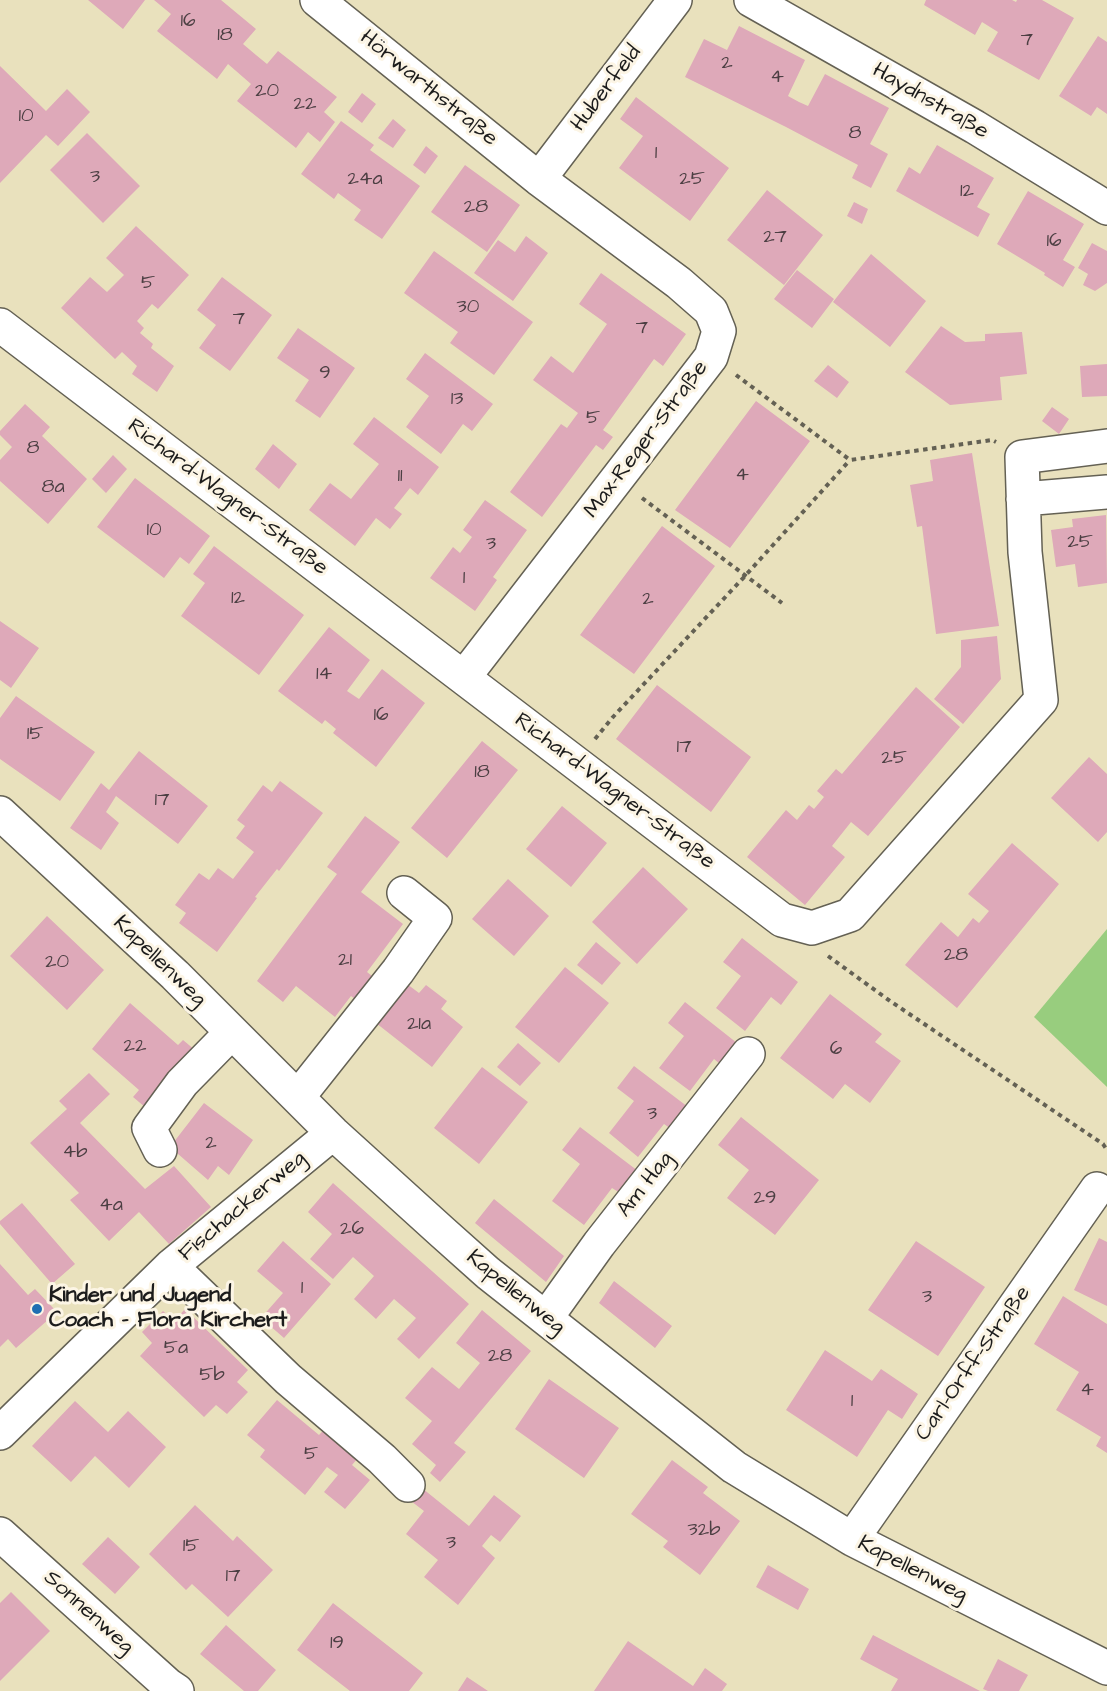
<!DOCTYPE html>
<meta charset="utf-8">
<style>
body{margin:0}
canvas{display:block;background:#e9e1bd}
</style>
<canvas width="1107" height="1691"></canvas>
<script>
const g = document.querySelector('canvas').getContext('2d');
g.lineJoin = 'round';
function paint(path, color) { g.fillStyle = color; g.fill(path, 'evenodd'); }
const shape = rows => new Path2D(rows.map(r => 'M' + r).join(''));
function trace(path, color, width, dash) { g.strokeStyle = color; g.lineWidth = width; g.lineCap = dash ? 'butt' : 'round'; g.setLineDash(dash || []); g.stroke(path); }
function drawText(font, color, halo, rows, align = 'center') {
  g.font = font + ' "Architects Daughter",sans-serif'; g.lineWidth = 6; g.setLineDash([]); g.textBaseline = 'middle'; g.strokeStyle = halo; g.fillStyle = color; for (const [text, x, y, turn = 0] of rows) {
    g.save(); g.translate(x, y); g.rotate((+turn || 0) * Math.PI / 180); g.textAlign = isNaN(turn) ? turn : align; if (halo) g.strokeText(text, 0, 0); g.fillText(text, 0, 0); g.restore();
  }
}
const green = shape([
 [1107,929,1107,1087,1034,1017]
]);
const building = shape([
 [88,0,145,0,123,29],
 [154,0,221,0,256,29,243,44,256,55,267,64,278,51,337,97,324,112,335,122,320,142,308,132,296,148,237,101,251,84,228,64,217,79,157,31,171,14],
 [926,0,1012,0,1016,2,1017,0,1042,0,1074,18,1039,80,987,51,998,32,982,22,975,35,924,5],
 [739,26,805,60,788,96,799,102,808,106,825,74,889,108,870,144,888,154,871,188,852,178,858,165,786,127,685,77,704,39,727,50],
 [1098,36,1107,42,1107,114,1097,107,1091,116,1059,96],
 [0,66,46,111,67,89,90,112,58,146,46,135,0,183],
 [362,93,376,104,362,123,348,112],
 [636,97,729,168,690,221,619,168,643,136,620,119],
 [393,119,406,130,393,148,378,138],
 [341,121,374,145,370,150,420,186,382,239,354,220,361,210,338,193,334,199,301,174],
 [87,133,140,186,103,223,50,170],
 [937,145,994,178,977,207,990,214,978,237,896,191,909,167,920,174],
 [426,146,438,156,425,174,413,165],
 [465,165,520,205,487,252,431,212],
 [767,190,823,235,784,285,727,240],
 [1028,191,1084,224,1063,260,1075,267,1063,287,1044,275,1045,273,997,244],
 [854,202,868,209,862,224,847,216],
 [136,226,189,275,158,309,152,304,137,321,144,328,140,333,153,344,151,348,174,366,157,392,132,374,137,366,122,352,115,359,61,308,90,277,107,292,124,275,106,258],
 [526,236,548,253,513,301,474,273,498,240,515,252],
 [1092,243,1107,251,1107,283,1095,291,1083,285,1088,274,1078,268],
 [434,251,533,322,494,375,450,343,458,332,404,293],
 [871,254,926,301,890,347,833,302],
 [797,270,834,299,812,328,774,299],
 [601,273,686,334,663,366,654,359,603,430,613,437,603,450,596,445,542,517,510,492,561,424,567,428,578,413,533,380,551,356,573,373,607,324,579,304],
 [222,277,272,315,230,371,199,348,216,325,197,310],
 [941,326,965,342,985,341,985,334,1022,332,1027,374,1000,377,1002,400,950,405,905,372],
 [298,328,355,368,320,418,295,401,309,380,277,358],
 [425,353,493,404,472,431,463,424,441,454,406,427,429,396,406,379],
 [1107,364,1107,396,1082,397,1080,366],
 [828,365,849,382,837,398,814,381],
 [756,401,810,441,730,548,675,510],
 [25,404,50,427,42,436,87,479,48,524,0,481,0,460,12,447,0,435,0,431],
 [1052,407,1069,419,1059,434,1042,421],
 [374,417,439,467,418,495,410,488,394,508,402,514,390,529,376,518,355,546,309,510,330,483,351,499,379,464,353,444],
 [273,444,297,464,279,489,255,469],
 [972,453,999,626,936,634,922,526,917,527,910,485,933,481,930,460],
 [113,455,127,469,106,493,92,479],
 [135,478,210,536,189,564,180,557,164,578,97,527],
 [485,500,527,530,493,577,497,580,475,611,430,578,453,547,460,553,472,537,463,530],
 [1106,515,1107,583,1078,587,1075,564,1056,567,1051,530,1073,527,1072,519],
 [662,526,715,566,634,674,580,635],
 [214,546,304,615,259,675,181,616,205,583,193,574],
 [0,621,39,648,11,688,0,680],
 [329,627,370,660,347,691,359,699,382,669,425,703,376,767,333,733,336,729,325,720,322,724,278,691],
 [997,636,1001,679,963,724,934,699,961,667,961,640],
 [657,685,751,757,711,812,616,739],
 [916,687,960,727,868,836,851,822,832,846,845,857,805,905,747,857,786,810,797,820,809,805,814,809,824,797,817,791,836,769,842,774],
 [16,696,95,752,60,801,0,759,0,718],
 [482,741,518,770,447,858,411,828],
 [139,751,208,806,178,844,116,796,106,812,119,823,101,850,70,828,101,783,109,790],
 [1089,757,1107,774,1107,832,1098,842,1051,798],
 [280,781,323,813,279,871,277,869,255,897,257,898,217,952,179,923,186,913,175,905,199,873,209,880,218,868,233,879,254,852,236,838,245,826,237,820,263,785,272,792],
 [562,806,607,843,571,887,526,849],
 [365,816,400,842,361,892,403,924,367,972,377,980,359,1002,351,996,335,1017,296,986,283,1002,257,981,337,874,327,867],
 [1012,843,1059,884,957,1008,905,965,941,922,958,937,973,918,979,923,989,911,968,894],
 [643,867,688,909,637,964,592,922],
 [508,879,549,916,514,956,472,919],
 [47,916,104,970,67,1010,10,956],
 [742,938,798,982,781,1005,771,997,745,1031,716,1008,741,976,723,962],
 [596,942,621,963,602,985,577,965],
 [565,967,609,1003,559,1063,515,1027],
 [407,984,419,993,426,985,447,1001,441,1009,463,1027,432,1067,376,1023],
 [830,994,882,1034,875,1042,901,1061,870,1103,845,1084,833,1099,780,1058],
 [685,1002,737,1043,720,1064,714,1059,690,1091,659,1068,684,1036,668,1023],
 [130,1003,178,1045,183,1040,195,1050,145,1107,133,1097,139,1090,92,1049],
 [518,1043,541,1063,520,1086,497,1067],
 [634,1066,688,1107,671,1129,664,1124,638,1157,609,1133,634,1101,617,1088],
 [482,1067,528,1102,479,1164,434,1128],
 [89,1073,110,1094,80,1123,145,1189,174,1166,211,1207,169,1244,139,1212,109,1241,70,1200,79,1193,30,1143,67,1109,59,1101],
 [204,1103,253,1140,229,1175,218,1166,208,1180,170,1147],
 [741,1117,819,1180,775,1235,727,1198,749,1170,718,1145],
 [580,1127,638,1171,620,1193,612,1188,584,1225,552,1201,580,1164,562,1150],
 [333,1183,469,1304,419,1359,397,1339,416,1318,394,1299,376,1319,354,1299,374,1276,353,1257,333,1279,310,1259,332,1234,308,1212],
 [494,1199,564,1256,546,1282,475,1223],
 [22,1203,75,1264,52,1284,0,1224,0,1221],
 [1099,1238,1107,1242,1107,1306,1074,1290],
 [283,1241,331,1284,284,1338,261,1318,283,1293,257,1271],
 [916,1241,985,1287,938,1356,868,1310],
 [0,1264,28,1295,35,1289,57,1312,16,1348,8,1339,0,1347],
 [614,1281,672,1326,655,1348,599,1303],
 [1063,1296,1107,1324,1107,1453,1096,1446,1101,1437,1056,1410,1079,1372,1034,1344],
 [185,1309,248,1370,237,1382,248,1392,227,1414,216,1405,204,1417,140,1356,152,1343,142,1332,163,1311,174,1321],
 [482,1310,531,1351,454,1443,466,1452,440,1482,430,1473,436,1465,412,1444,432,1421,405,1398,432,1367,459,1389,480,1363,456,1343],
 [825,1350,872,1381,881,1369,918,1394,902,1419,888,1410,857,1457,786,1410],
 [549,1379,619,1428,584,1478,515,1429],
 [277,1400,319,1435,329,1424,363,1452,352,1465,370,1480,345,1509,324,1492,338,1475,327,1467,305,1495,260,1457,265,1450,247,1435],
 [75,1401,108,1432,128,1411,166,1447,129,1488,95,1456,71,1482,32,1446],
 [672,1460,708,1487,703,1493,740,1521,700,1575,663,1547,668,1541,631,1514],
 [417,1484,469,1526,494,1495,521,1516,500,1542,491,1535,482,1546,495,1558,458,1605,424,1577,438,1560,406,1534,424,1511,407,1498],
 [195,1505,233,1541,237,1536,273,1570,228,1617,192,1584,186,1590,149,1554],
 [108,1537,140,1567,115,1594,82,1564],
 [768,1565,809,1589,798,1610,756,1587],
 [11,1592,50,1631,0,1681,0,1603],
 [333,1603,423,1673,409,1691,350,1691,297,1650],
 [226,1625,276,1670,258,1691,244,1691,200,1654],
 [873,1635,980,1691,891,1691,898,1679,860,1659],
 [628,1641,693,1686,705,1668,727,1684,722,1691,594,1691],
 [998,1659,1028,1675,1019,1691,988,1691,983,1689],
 [467,1677,488,1691,458,1691]
]);
const path = shape([
 [736,375,850,460,992,440,996,442],
 [642,498,782,603],
 [595,739,613,717,745,576,850,460],
 [828,956,890,1001,1103,1144,1107,1150]
]);
const minor = shape([
 [317,0,539,179,679,283,711,311,719,331,711,357,464,677],
 [751,0,975,127,1107,208],
 [539,179,675,0],
 [0,325,782,920,812,928,850,915,1041,700,1025,552,1022,457,1107,446],
 [1023,499,1107,492],
 [0,813,175,975,333,1133,441,1231,488,1273,734,1467,852,1539,1107,1668],
 [298,1097,398,971,435,918,404,893],
 [160,1150,149,1128,182,1083,232,1032],
 [171,1266,288,1379,382,1459,408,1485],
 [546,1318,599,1244,748,1054],
 [0,1433,171,1266,333,1133],
 [0,1534,168,1685,177,1691],
 [852,1539,1097,1189]
]);
const markers = [
 [37,1309,6,"#1f6fb2"]
];
const numberNames = [
 ["16",188,22],
 ["18",225,36],
 ["7",1027,41],
 ["2",727,64],
 ["4",777,78],
 ["20",267,92],
 ["22",305,105],
 ["10",26,117],
 ["8",855,134],
 ["1",656,154],
 ["3",95,178],
 ["24a",365,180],
 ["25",692,180],
 ["12",967,192],
 ["28",476,208],
 ["27",775,238],
 ["16",1054,242],
 ["5",148,284],
 ["30",468,308],
 ["7",239,320],
 ["7",642,329],
 ["9",325,374],
 ["13",457,400],
 ["5",593,419],
 ["8",33,449],
 ["4",742,476],
 ["11",400,477],
 ["8a",53,488],
 ["10",154,531],
 ["25",1080,543],
 ["3",491,545],
 ["1",464,579],
 ["12",238,599],
 ["2",648,600],
 ["14",324,675],
 ["16",381,716],
 ["15",35,735],
 ["17",684,748],
 ["25",894,759],
 ["18",482,773],
 ["17",162,801],
 ["28",956,956],
 ["21",345,961],
 ["20",57,963],
 ["21a",419,1025],
 ["22",135,1047],
 ["6",836,1050],
 ["3",652,1115],
 ["2",211,1144],
 ["4b",75,1153],
 ["29",765,1199],
 ["4a",111,1206],
 ["26",352,1230],
 ["1",302,1289],
 ["3",927,1298],
 ["5a",176,1349],
 ["28",500,1357],
 ["5b",212,1376],
 ["4",1087,1391],
 ["1",852,1402],
 ["5",311,1455],
 ["32b",704,1531],
 ["3",451,1544],
 ["15",191,1547],
 ["17",233,1577],
 ["19",337,1644]
];
const streetNames = [
 ["Hörwarthstraße",428,89,39],
 ["Huberfeld",607,89,-53],
 ["Haydnstraße",930,102,30],
 ["Max-Reger-Straße",647,440,-53],
 ["Richard-Wagner-Straße",227,498,37],
 ["Richard-Wagner-Straße",614,792,37],
 ["Kapellenweg",159,962,44],
 ["Am Hag",646,1185,-52],
 ["Fischackerweg",243,1207,-40],
 ["Kapellenweg",515,1293,39],
 ["Carl-Orff-Straße",974,1364,-55],
 ["Kapellenweg",912,1570,27],
 ["Sonnenweg",88,1613,42]
];
const poiNames = [
 ["Kinder und Jugend",49,1296],
 ["Coach - Flora Kirchert",49,1321]
];
paint(green, '#98cd7e');
paint(building, '#dea9b9');
trace(minor, '#646154', 36);
trace(path, '#646154', 4, [4.5, 4.5]);
trace(minor, '#fff', 33);
for (const [x, y, r, color] of markers) { const dot = new Path2D(); dot.arc(x, y, r, 0, 2 * Math.PI); g.fillStyle = color; g.fill(dot); trace(dot, '#fcf5e5', 2); }
drawText('20px', '#4c3f43', null, numberNames);
drawText('22px', '#1c1c1c', '#fcf5e5', streetNames);
drawText('bold 22px', '#1c1c1c', '#fcf5e5', poiNames, 'left');
</script>
